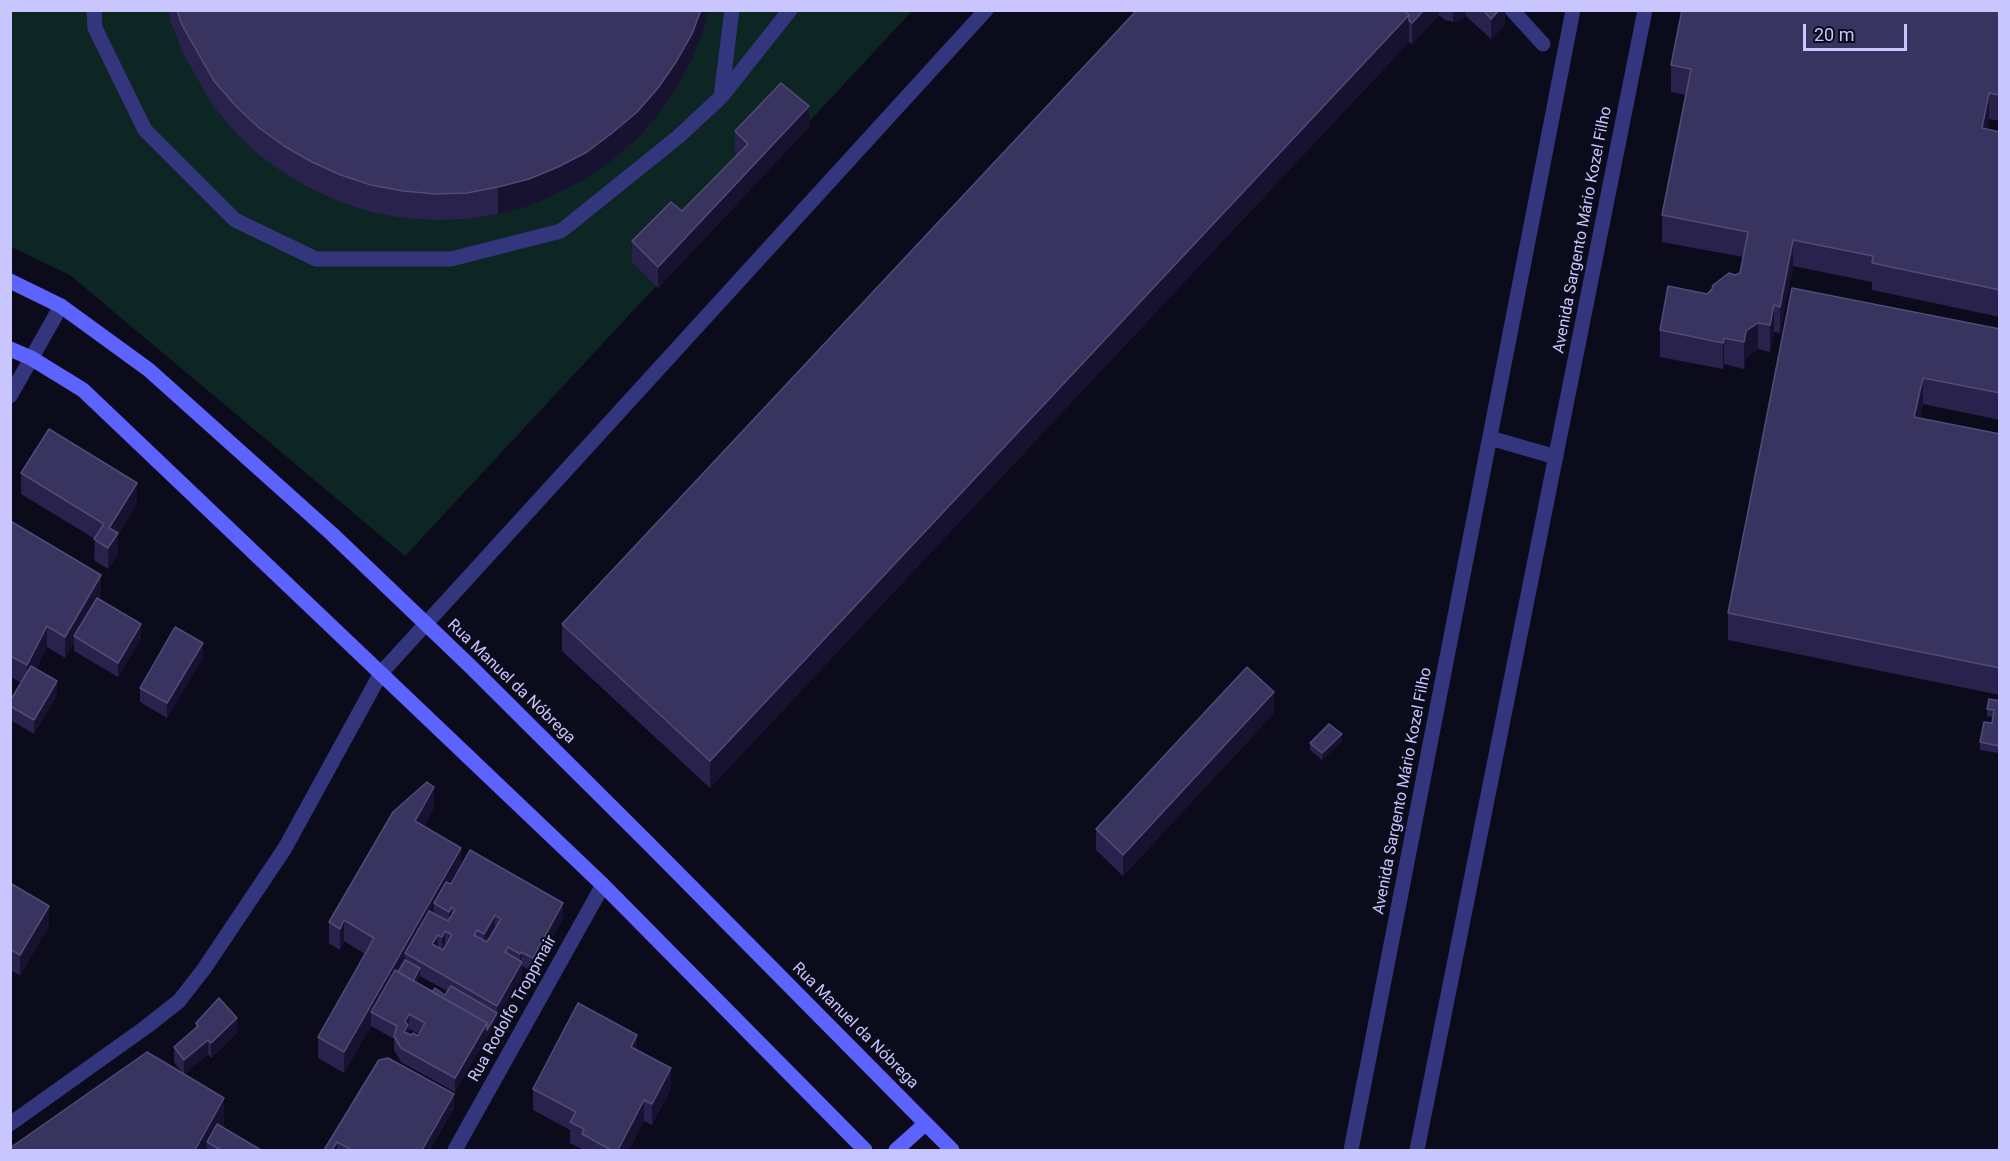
<!DOCTYPE html>
<meta charset="utf-8">
<style>
body{margin:0}
#map{position:relative;width:2010px;height:1161px;overflow:hidden;background:#0c0b1c;font-family:Roboto,sans-serif}
canvas{display:block}
.frame{position:absolute;inset:0;border:12px solid #c9c6ff;pointer-events:none}
.scale{position:absolute;left:1803px;top:24px;width:104px;height:27px;box-sizing:border-box;border:3px solid #c9c6ff;border-top:0;padding-left:8px;font-size:18px;line-height:21px;white-space:nowrap;color:#c9c6ff;-webkit-text-stroke:4px #0c0b1c;paint-order:stroke}
</style>
<div id="map">
<canvas width="2010" height="1161"></canvas>
<div class="frame"></div>
<div class="scale">20 m</div>
</div>
<script>
const g = document.querySelector('canvas').getContext('2d');
g.lineJoin = 'round';
function paint(path, color) { g.fillStyle = color; g.fill(path, 'evenodd'); }
const shape = rows => new Path2D(rows.map(r => 'M' + r).join(''));
function trace(path, color, width, dash) { g.strokeStyle = color; g.lineWidth = width; g.lineCap = dash ? 'butt' : 'round'; g.setLineDash(dash || []); g.stroke(path); }
function drawText(font, color, halo, rows, align = 'center') {
  g.font = font + ' Roboto,sans-serif'; g.lineWidth = 4.5; g.setLineDash([]); g.textBaseline = 'middle'; g.strokeStyle = halo; g.fillStyle = color; for (const [text, x, y, turn = 0] of rows) {
    g.save(); g.translate(x, y); g.rotate((+turn || 0) * Math.PI / 180); g.textAlign = isNaN(turn) ? turn : align; if (halo) g.strokeText(text, 0, 0); g.fillText(text, 0, 0); g.restore();
  }
}
const green = shape([
 [11,11,912,11,405,556,70,275,11,247]
]);
const lane = shape([
 [94,10,95,28,145,130,235,220,316,259,451,259,561,231,678,137,721,97,732,10],
 [1512,10,1543,44],
 [721,97,790,10]
]);
const street = shape([
 [10,396,61,306],
 [1490,438,1556,457],
 [10,1124,146,1027,179,1001,204,969,285,848,381,673,986,10],
 [455,1150,603,885],
 [1351,1150,1573,10],
 [1417,1150,1645,10]
]);
const secondary = shape([
 [10,281,61,306,149,370,332,534,470,666,648,843,952,1150],
 [10,349,31,358,83,390,603,885,865,1150],
 [896,1150,925,1124]
]);
const wall = shape([
 [169,10,709,10,703,31,692,60,676,88,658,115,637,139,612,160,587,178,558,193,529,206,498,214,467,219,435,220,403,218,371,212,341,202,312,189,284,173,258,154,235,132,214,107,182,52,171,22],
 [1137,10,1505,10,1505,25,1491,39,1466,16,1460,21,1453,22,1445,20,1439,15,1412,44,1409,42,710,788,562,651,562,624],
 [2000,10,2000,121,1989,119,1987,129,2000,132,2000,317,1872,290,1872,282,1793,266,1780,333,1774,332,1770,352,1758,349,1746,358,1744,369,1724,364,1723,369,1660,357,1660,330,1707,294,1740,273,1743,257,1662,242,1662,215,1686,95,1671,92,1671,65],
 [809,127,658,288,632,262,632,241,682,211,737,155,735,152,735,131],
 [1792,288,2000,329,2000,420,1923,404,1920,418,2000,434,2000,695,1728,640,1728,613],
 [21,473,137,504,118,535,118,554,108,569,94,560,95,539,21,494],
 [10,524,101,596,99,599,141,639,118,677,74,651,74,643,65,658,47,647,36,669,57,696,34,734,10,720,10,701,21,683,10,676],
 [203,657,167,718,140,702,140,688],
 [2000,701,1999,753,1980,750,1980,742,1992,723,1993,717,1987,716,1987,709],
 [1274,713,1123,876,1096,850,1096,829],
 [1342,741,1322,760,1310,750,1310,743],
 [434,808,424,826,461,865,563,918,533,972,522,966,522,977,455,1092,401,1062,394,1050,394,1039,371,1026,344,1073,318,1058,318,1037,365,954,344,941,340,950,329,943,329,922],
 [420,976,447,991,445,995,429,990,416,982],
 [409,1029,419,1034,418,1036,411,1035,408,1034],
 [10,883,49,926,20,975,10,970],
 [196,1023,237,1032,211,1058,208,1054,184,1074,224,1125,223,1128,261,1150,10,1150,183,1074,174,1062,174,1047,196,1028],
 [637,1050,671,1089,652,1125,644,1121,629,1150,582,1150,582,1149,570,1143,570,1130,533,1110,533,1089],
 [377,1063,454,1108,430,1150,324,1150]
]);
const shadedWall = shape([
 [701,10,709,10,703,31,692,60,676,88,658,115,637,139,612,160,587,178,558,193,529,206,498,214,498,187],
 [1424,10,1439,10,1439,15,1412,44,1412,23],
 [1453,10,1466,10,1466,16,1460,21,1453,22],
 [1499,10,1505,10,1505,25,1491,39,1491,19],
 [1409,15,1409,42,710,788,710,761],
 [1989,93,1989,119,1982,155,1982,128],
 [809,106,809,127,658,288,658,267],
 [1793,240,1793,266,1780,333,1780,307],
 [1774,305,1774,332,1770,352,1770,325],
 [1758,323,1758,349,1746,358,1744,369,1744,342,1746,331],
 [1724,338,1724,364,1723,369,1723,343],
 [1923,378,1923,404,1914,444,1914,417],
 [137,483,137,504,118,535,118,554,108,569,109,528],
 [101,575,101,596,77,638,74,636,74,643,65,658,65,637],
 [141,624,141,639,118,677,118,663],
 [47,626,47,647,27,686,27,665],
 [203,643,203,657,167,718,167,703],
 [57,681,57,696,34,734,34,720],
 [1274,692,1274,713,1123,876,1123,855],
 [1342,734,1342,741,1322,760,1322,753],
 [434,787,434,808,415,841,415,821],
 [461,848,461,869,440,907,434,903,434,917,405,953,405,967,371,1012,371,1026,344,1073,344,1052],
 [563,903,563,918,533,972,533,958],
 [49,906,49,926,20,975,20,955],
 [452,907,452,922,449,926,449,912],
 [495,915,495,930,484,949,484,934],
 [344,920,344,941,340,950,340,929],
 [445,931,445,946,442,951,442,937],
 [438,935,438,949,432,944],
 [521,952,522,977,455,1092,455,1078,487,1023,497,1013,497,1006,520,966,520,954],
 [420,968,420,976,410,993,410,986],
 [409,1014,408,1039,404,1046,405,1022],
 [237,1018,237,1032,211,1058,211,1043],
 [637,1035,637,1055,631,1047],
 [208,1040,208,1054,184,1075,184,1060],
 [671,1068,671,1089,652,1125,652,1104],
 [454,1094,454,1108,430,1150,422,1150],
 [224,1098,224,1125,213,1146,207,1142,207,1150,195,1150],
 [644,1100,644,1121,629,1150,618,1150],
 [337,1142,337,1150,332,1150]
]);
const building = shape([
 [177,10,701,10,692,34,676,62,658,88,637,112,612,133,587,152,558,167,529,179,498,187,467,193,435,194,403,191,371,185,341,175,312,162,284,146,258,127,235,105,214,81,182,25,177,10],
 [1137,10,1404,10,1409,15,710,761,562,624,1137,10],
 [1404,10,1424,10,1412,23,1409,21,1409,15,1404,10],
 [1483,10,1499,10,1491,19,1483,10],
 [1682,10,2000,10,2000,95,1989,93,1982,128,2000,132,2000,290,1872,263,1873,256,1793,240,1780,307,1774,305,1770,325,1758,323,1746,331,1744,342,1724,338,1723,343,1660,330,1668,286,1707,294,1712,289,1713,285,1729,273,1735,275,1740,273,1748,232,1662,215,1691,69,1671,65,1682,10],
 [781,83,809,106,658,267,632,241,671,202,682,211,748,144,735,131,781,83],
 [1792,288,2000,329,2000,393,1923,378,1914,417,2000,434,2000,668,1728,613,1792,288],
 [49,429,137,483,109,528,118,533,108,548,94,539,104,524,21,473,49,429],
 [12,522,101,575,65,637,47,626,27,665,10,656,10,524,12,522],
 [97,598,141,624,118,663,74,636,97,598],
 [175,627,203,643,167,703,140,688,175,627],
 [31,666,57,681,34,720,10,706,10,701,31,666],
 [1247,667,1274,692,1123,855,1096,829,1247,667],
 [1989,699,2000,701,1999,746,1980,742,1984,722,1992,723,1994,710,1987,709,1989,699],
 [1329,724,1342,734,1322,753,1310,743,1329,724],
 [427,782,434,787,415,821,461,848,344,1052,318,1037,374,938,344,920,340,929,329,922,393,812,427,782],
 [470,850,563,903,533,958,521,952,520,954,508,947,505,952,522,962,497,1006,405,953,429,911,448,921,455,910,452,907,449,912,434,903,446,882,451,884,470,850],
 [495,915,501,919,487,942,474,935,477,930,484,934,495,915],
 [445,931,452,935,443,950,432,944,438,935,442,937,445,931],
 [10,883,49,906,20,955,10,949,10,883],
 [405,960,420,968,413,981,398,972,405,960],
 [395,970,487,1023,455,1078,401,1048,394,1036,397,1026,371,1012,395,970],
 [409,1014,425,1023,418,1036,413,1033,411,1035,404,1032,408,1025,405,1022,409,1014],
 [451,986,497,1013,487,1030,487,1023,429,990,433,991,435,988,445,995,451,986],
 [219,998,237,1018,211,1043,208,1040,184,1060,174,1047,198,1026,196,1023,219,998],
 [578,1003,637,1035,631,1047,671,1068,652,1104,644,1100,618,1150,611,1150,582,1134,584,1129,570,1122,576,1112,533,1089,578,1003],
 [147,1052,224,1098,195,1150,10,1150,10,1148,147,1052],
 [388,1058,454,1094,422,1150,352,1150,337,1142,332,1150,324,1150,377,1063,379,1060,388,1058],
 [217,1124,261,1150,221,1150,207,1142,217,1124]
]);
const streetNames = [
 ["Avenida Sargento Mário Kozel Filho",1583,230,-79],
 ["Rua Manuel da Nóbrega",511,682,44],
 ["Avenida Sargento Mário Kozel Filho",1403,791,-79],
 ["Rua Rodolfo Troppmair",513,1009,-61],
 ["Rua Manuel da Nóbrega",855,1026,45]
];
paint(green, '#0d2624');
trace(lane, '#34367d', 15);
trace(street, '#34367d', 15);
trace(secondary, '#5d63ff', 15);
paint(wall, '#28224c');
paint(shadedWall, '#161230');
paint(building, '#39345f');
trace(building, '#504b78', 1.5);
drawText('16px', '#c9c6ff', '#0c0b1c', streetNames);
</script>
